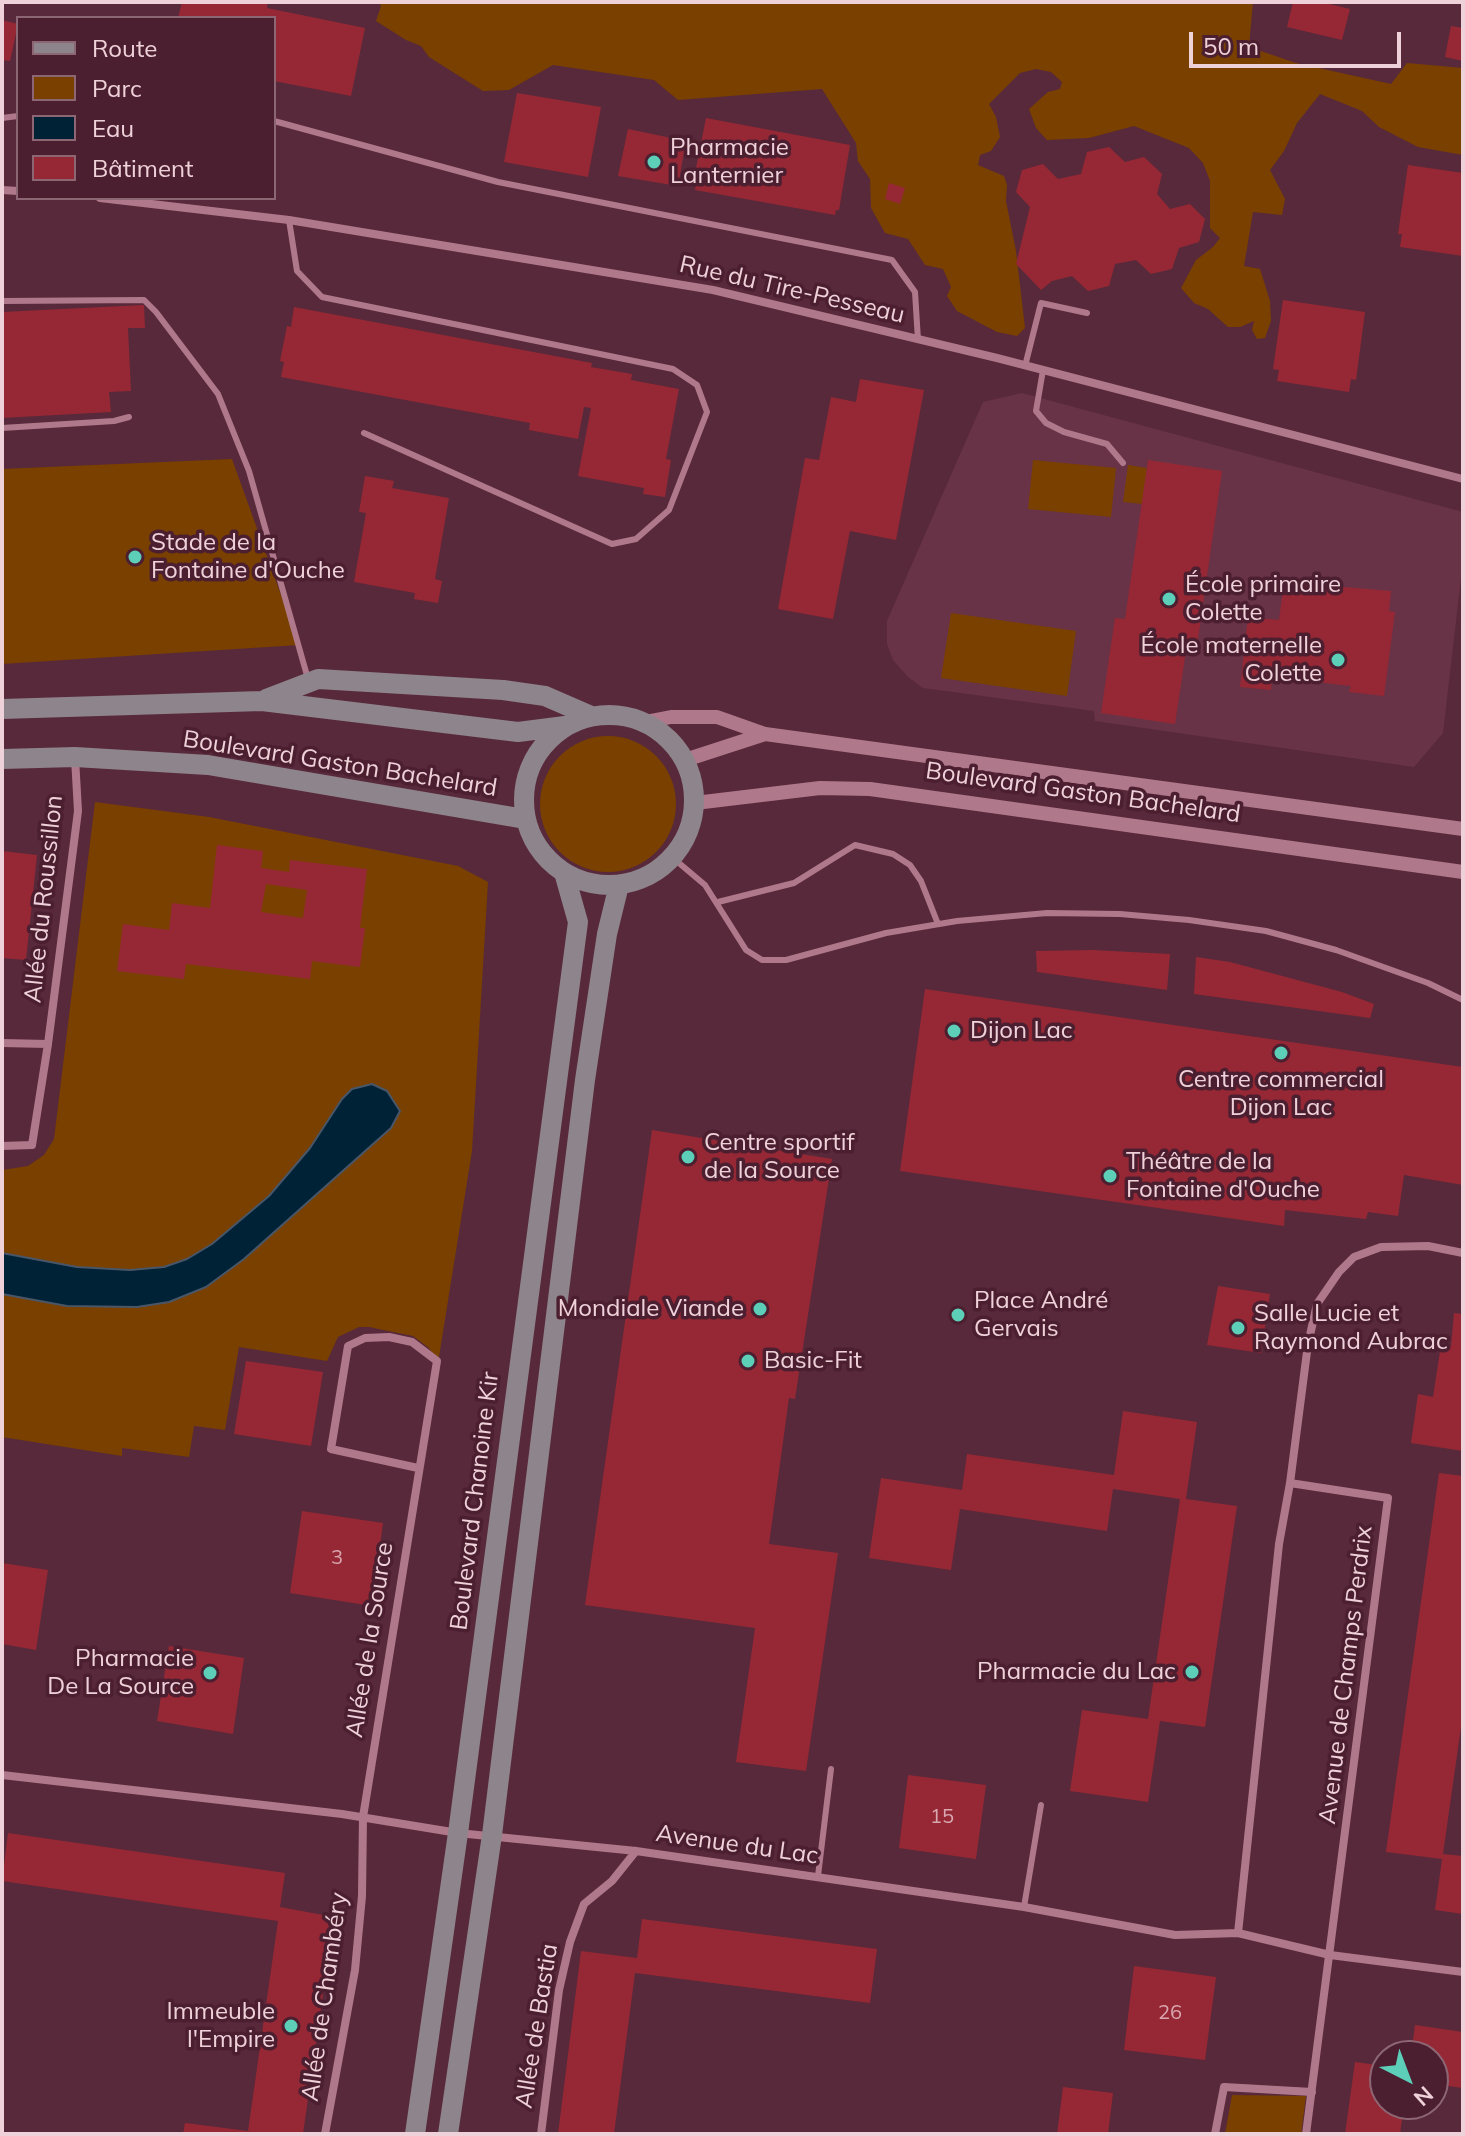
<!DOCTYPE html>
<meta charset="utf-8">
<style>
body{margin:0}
#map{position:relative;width:1465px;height:2136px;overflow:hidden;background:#58293a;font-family:Mulish,sans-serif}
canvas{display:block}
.frame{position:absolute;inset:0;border:4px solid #efd1d9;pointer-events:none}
.legend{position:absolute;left:16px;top:16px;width:260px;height:184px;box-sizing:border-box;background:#4c1f30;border:2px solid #8d6674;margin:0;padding:10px 14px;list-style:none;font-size:24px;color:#efd1d9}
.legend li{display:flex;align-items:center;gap:16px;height:40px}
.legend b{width:40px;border:2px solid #8d6674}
.north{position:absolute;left:1369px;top:2040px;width:80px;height:80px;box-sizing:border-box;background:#4c1f30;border:2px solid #8d6674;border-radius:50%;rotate:138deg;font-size:22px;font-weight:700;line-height:32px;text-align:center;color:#efd1d9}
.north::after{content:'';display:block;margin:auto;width:28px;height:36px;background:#5dceb8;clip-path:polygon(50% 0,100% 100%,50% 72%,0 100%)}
.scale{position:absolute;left:1189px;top:32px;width:212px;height:36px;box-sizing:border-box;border:4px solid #efd1d9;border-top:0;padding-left:10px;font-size:24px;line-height:28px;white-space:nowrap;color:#efd1d9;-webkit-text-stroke:6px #4c1f30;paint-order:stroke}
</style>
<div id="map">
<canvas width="1465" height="2136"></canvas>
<div class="frame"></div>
<ul class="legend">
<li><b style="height:10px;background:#8e848b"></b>Route</li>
<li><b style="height:22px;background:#794000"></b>Parc</li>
<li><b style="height:22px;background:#002237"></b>Eau</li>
<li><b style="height:22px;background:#962835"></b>Bâtiment</li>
</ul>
<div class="north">N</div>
<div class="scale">50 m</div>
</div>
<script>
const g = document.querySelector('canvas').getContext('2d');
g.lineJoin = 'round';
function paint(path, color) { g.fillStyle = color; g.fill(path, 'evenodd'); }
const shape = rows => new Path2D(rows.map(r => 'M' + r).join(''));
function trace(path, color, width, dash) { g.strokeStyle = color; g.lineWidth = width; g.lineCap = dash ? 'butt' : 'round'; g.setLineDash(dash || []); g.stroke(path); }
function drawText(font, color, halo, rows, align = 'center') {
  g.font = font + ' Mulish,sans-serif'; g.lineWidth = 7; g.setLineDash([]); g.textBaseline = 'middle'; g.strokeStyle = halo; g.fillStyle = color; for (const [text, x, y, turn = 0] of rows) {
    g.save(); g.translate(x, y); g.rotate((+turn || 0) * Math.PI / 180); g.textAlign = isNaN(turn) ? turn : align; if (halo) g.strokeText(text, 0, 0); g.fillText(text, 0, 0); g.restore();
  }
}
const built = shape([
 [1022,393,1463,512,1463,561,1443,733,1414,767,1095,721,1094,711,923,688,908,677,893,660,887,644,887,621,983,402]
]);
const green = shape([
 [379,2,1253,2,1249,47,1296,63,1391,84,1407,63,1463,68,1463,155,1418,147,1379,127,1362,111,1320,94,1297,123,1284,151,1270,170,1285,199,1282,215,1253,212,1244,266,1260,269,1270,301,1271,321,1265,338,1257,339,1252,330,1254,321,1240,327,1228,327,1208,309,1194,303,1181,288,1196,260,1213,247,1220,238,1210,228,1210,181,1203,163,1189,148,1134,126,1089,138,1047,140,1036,128,1029,109,1048,92,1060,89,1062,82,1051,72,1036,69,1020,73,989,104,996,117,1000,137,991,151,980,155,978,165,1004,176,1007,185,1006,201,1016,251,1025,328,1017,336,997,332,957,311,947,296,951,287,943,269,925,265,908,239,885,233,871,208,870,179,858,161,856,143,822,89,678,100,654,80,553,65,509,90,483,91,429,57,421,46,406,40,376,21,381,6],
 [232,459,299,645,2,664,2,469],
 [1033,460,1116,468,1111,517,1028,509],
 [1128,465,1147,468,1142,504,1123,502],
 [951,613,1076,631,1067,696,941,678],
 '540 804a68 68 0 1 1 136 0a68 68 0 1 1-136 0Z',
 [95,802,209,817,458,866,488,882,472,1151,438,1363,429,1348,413,1336,369,1327,359,1327,338,1337,327,1361,239,1347,225,1430,194,1426,189,1457,122,1448,122,1456,2,1437,2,1170,28,1166,44,1155,54,1139],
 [1232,2095,1306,2096,1301,2134,1225,2134]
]);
const water = shape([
 [372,1084,387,1091,400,1111,391,1128,244,1259,206,1287,169,1302,137,1307,67,1306,2,1294,2,1253,77,1267,130,1270,164,1267,187,1259,212,1244,269,1196,310,1148,342,1099,352,1089,372,1084]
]);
const building = shape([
 [182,2,268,2,267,8,365,28,351,96,274,81,274,18,178,18],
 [1293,2,1321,2,1350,9,1342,40,1287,27],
 [2,20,18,24,10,61,2,60],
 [1451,26,1463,28,1463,61,1445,57],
 [517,93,601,107,588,177,504,162],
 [706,118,850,145,839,210,836,210,835,215,695,190,696,183,693,183],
 [628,129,686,141,678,186,618,176],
 [1109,147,1125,162,1144,157,1162,174,1157,194,1170,209,1190,204,1205,219,1199,242,1179,248,1172,269,1151,274,1136,260,1115,264,1109,286,1088,291,1072,276,1052,281,1041,290,1016,264,1030,207,1016,192,1022,170,1043,164,1058,179,1081,174,1087,152],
 [1408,165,1463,173,1463,256,1400,247,1402,234,1398,234],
 [889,183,905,188,900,204,885,199],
 [1283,300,1365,312,1356,380,1351,379,1349,392,1277,381,1279,370,1273,369],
 [144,305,145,328,128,328,131,391,109,392,111,412,2,418,2,312],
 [294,307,592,363,591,367,632,374,631,380,679,389,666,459,671,460,665,497,643,494,644,488,578,476,591,408,584,407,578,439,529,430,530,423,281,377,284,362,280,361,287,326,291,327],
 [860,379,924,390,896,540,850,531,833,619,778,609,805,458,819,460,831,397,856,402],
 [1148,460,1222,471,1197,646,1187,644,1175,724,1101,713,1115,618,1125,619],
 [365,476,394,481,392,488,449,498,435,579,442,581,438,603,414,599,415,593,354,582,366,513,359,512],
 [1284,582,1391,591,1389,611,1395,612,1384,696,1349,692,1351,686,1272,677,1271,690,1240,687,1248,617,1279,620],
 [217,845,263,851,261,868,289,872,290,860,367,869,360,928,365,928,360,967,312,961,310,979,186,964,184,979,117,971,123,924,169,930,172,903,210,908],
 [266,884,307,890,303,918,261,912],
 [2,851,37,855,26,960,2,958],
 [1092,950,1170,954,1167,990,1037,972,1036,951],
 [1196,957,1230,962,1342,992,1374,1004,1370,1018,1194,994],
 [925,989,1463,1067,1463,1185,1404,1175,1398,1216,1368,1212,1366,1219,1285,1210,1284,1226,900,1171],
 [652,1130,832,1159,795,1399,789,1398,769,1544,838,1553,806,1771,736,1762,755,1628,585,1605],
 [1218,1286,1270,1294,1261,1353,1207,1345],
 [1454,1313,1463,1314,1463,1451,1411,1443,1418,1394,1433,1397,1441,1345,1451,1346],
 [246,1361,323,1372,311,1446,234,1434],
 [1123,1411,1197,1422,1186,1499,1237,1506,1205,1727,1160,1721,1148,1802,1070,1791,1082,1710,1148,1719,1180,1499,1113,1489,1107,1531,960,1509,951,1570,869,1558,881,1478,962,1490,967,1454,1114,1475],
 [1439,1473,1463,1476,1463,1713,1443,1854,1463,1856,1463,1914,1435,1910,1442,1859,1386,1852],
 [302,1511,383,1523,372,1606,290,1593],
 [2,1563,48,1570,36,1650,2,1644],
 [169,1646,244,1658,233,1734,157,1721],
 [908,1775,986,1785,976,1859,899,1848],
 [8,1833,285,1873,280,1907,334,1917,303,2134,183,2134,185,2123,248,2131,278,1921,2,1881],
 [642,1919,877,1949,870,2003,635,1973,614,2134,558,2134,581,1951,637,1958],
 [1134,1966,1216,1977,1205,2060,1124,2050],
 [1415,2025,1463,2032,1463,2088,1433,2084,1433,2056,1411,2056],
 [1355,2062,1385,2066,1385,2104,1404,2104,1400,2134,1345,2134],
 [1063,2087,1113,2093,1108,2134,1057,2134]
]);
const service = shape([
 [2,118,18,116],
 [274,121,498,182,892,260,915,292,918,340],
 [289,220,297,271,322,297,673,369,697,385,707,412,669,510,636,539,612,544,364,433],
 [2,301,144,300,156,312,218,394,249,471,308,679],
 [1025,366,1041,303,1087,313],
 [1043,370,1036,411,1046,423,1064,432,1107,444,1123,463],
 [2,428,114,421,129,417],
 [673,858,705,885,746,950,762,960,786,960,886,933,957,921,1047,913,1120,914,1189,920,1266,931,1336,950,1428,983,1463,1000],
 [718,902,794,883,855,845,893,854,910,865,921,881,938,924],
 [818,1876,831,1769],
 [1024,1907,1041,1805]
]);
const minor = shape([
 [2,190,18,191],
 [100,198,289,220,713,290,997,358,1463,479],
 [2,1043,48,1044],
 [2,1146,32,1145,48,1044,78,811,75,758],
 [1290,1483,1388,1498,1306,2134],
 [2,1775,342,1814,458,1833,636,1851,1024,1907,1175,1935,1238,1933,1330,1955,1463,1972],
 [1238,1933,1279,1544,1290,1483,1308,1344,1317,1304,1339,1272,1354,1257,1381,1247,1428,1246,1463,1253],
 [325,2134,355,1970,362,1896,363,1817,437,1361,412,1342,389,1337,365,1338,348,1346,331,1449,418,1468],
 [541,2134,559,1990,570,1942,584,1904,612,1881,636,1851],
 [1215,2134,1224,2087,1312,2092]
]);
const tertiary = shape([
 [645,722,671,717,717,717,765,734,1463,829],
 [685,760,765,734],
 [695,803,820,788,870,789,1463,872]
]);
const secondary = shape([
 [266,699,318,679,503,690,545,696,591,716],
 [2,709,262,701,518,732,565,726],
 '524 800a85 85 0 1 1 170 0a85 85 0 1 1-170 0Z',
 [2,759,75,757,208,765,525,819],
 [415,2134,458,1833,578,922,565,876],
 [448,2134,492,1835,585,1080,607,934,619,885]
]);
const markers = [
 [654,162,8,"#5dceb8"],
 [135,557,8,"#5dceb8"],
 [1169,599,8,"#5dceb8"],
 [1338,660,8,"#5dceb8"],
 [954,1031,8,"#5dceb8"],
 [1281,1053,8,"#5dceb8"],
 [688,1157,8,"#5dceb8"],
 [1110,1176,8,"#5dceb8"],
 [760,1309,8,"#5dceb8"],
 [958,1315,8,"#5dceb8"],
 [1238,1328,8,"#5dceb8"],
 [748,1361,8,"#5dceb8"],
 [1192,1672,8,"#5dceb8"],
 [210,1673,8,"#5dceb8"],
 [291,2026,8,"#5dceb8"]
];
const numberNames = [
 ["3",337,1558],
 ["15",942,1817],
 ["26",1170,2013]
];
const poiNames = [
 ["Pharmacie",670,148],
 ["Lanternier",670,176],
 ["Stade de la",151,543],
 ["Fontaine d'Ouche",151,571],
 ["École primaire",1185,585],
 ["Colette",1185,613],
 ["École maternelle",1322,646,"right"],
 ["Colette",1322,674,"right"],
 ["Dijon Lac",970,1031],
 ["Centre commercial",1281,1080,"center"],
 ["Dijon Lac",1281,1108,"center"],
 ["Centre sportif",704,1143],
 ["de la Source",704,1171],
 ["Théâtre de la",1126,1162],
 ["Fontaine d'Ouche",1126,1190],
 ["Place André",974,1301],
 ["Gervais",974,1329],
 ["Mondiale Viande",744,1309,"right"],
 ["Salle Lucie et",1254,1314],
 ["Raymond Aubrac",1254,1342],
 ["Basic-Fit",764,1361],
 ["Pharmacie",194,1659,"right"],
 ["De La Source",194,1687,"right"],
 ["Pharmacie du Lac",1176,1672,"right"],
 ["Immeuble",275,2012,"right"],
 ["l'Empire",275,2040,"right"]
];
const streetNames = [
 ["Rue du Tire-Pesseau",792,290,13],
 ["Boulevard Gaston Bachelard",340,764,9],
 ["Boulevard Gaston Bachelard",1083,793,8],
 ["Allée du Roussillon",44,899,-84],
 ["Boulevard Chanoine Kir",475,1501,-83],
 ["Allée de la Source",370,1640,-81],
 ["Avenue de Champs Perdrix",1346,1675,-83],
 ["Avenue du Lac",737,1845,8],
 ["Allée de Chambéry",325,1997,-82],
 ["Allée de Bastia",537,2026,-81]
];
paint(built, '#683346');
paint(green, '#794000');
paint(water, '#002237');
trace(water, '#485668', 2);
paint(building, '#962835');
trace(service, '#b0798b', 6);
trace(minor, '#b0798b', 8);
trace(tertiary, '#b0798b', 14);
trace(secondary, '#8e848b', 20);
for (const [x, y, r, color] of markers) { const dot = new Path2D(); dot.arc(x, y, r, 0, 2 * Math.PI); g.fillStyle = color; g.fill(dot); trace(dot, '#4c1f30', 3); }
drawText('20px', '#d9a7b0', null, numberNames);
drawText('24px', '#efd1d9', '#4c1f30', poiNames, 'left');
drawText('24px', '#efd1d9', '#4c1f30', streetNames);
</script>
